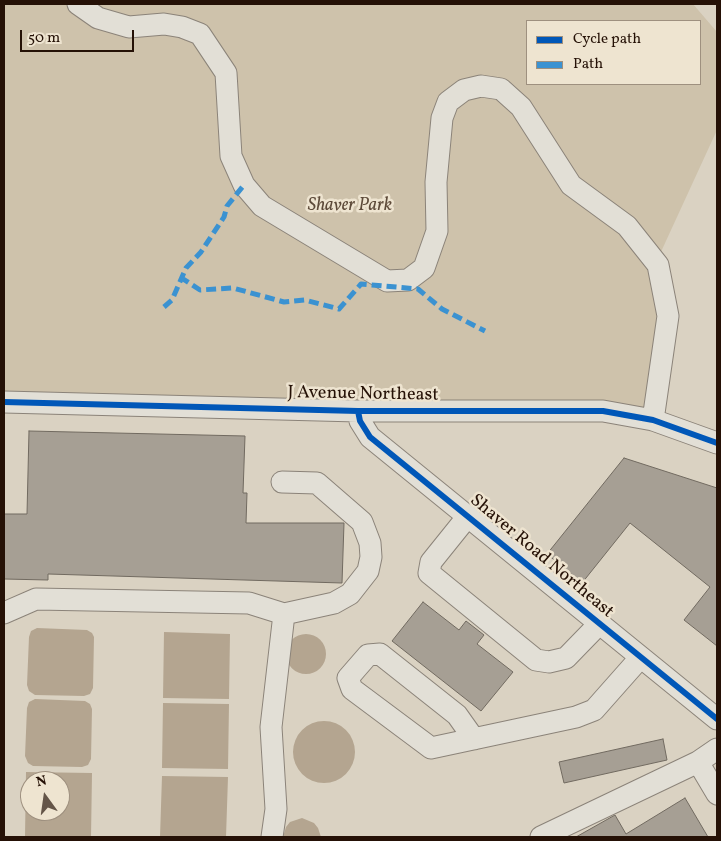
<!DOCTYPE html>
<style>
body{margin:0}
#map{position:relative;width:721px;height:841px;overflow:hidden;background:#dad2c2;font-family:Vollkorn,serif}
canvas{display:block}
.frame{position:absolute;inset:0;border:5px solid #251106;pointer-events:none}
.legend{position:absolute;left:526px;top:20px;width:175px;height:65px;box-sizing:border-box;background:#eee4d0;border:1px solid #9e907f;margin:0;padding:6px 9px;list-style:none;font-size:15px;color:#251106}
.legend li{display:flex;align-items:center;gap:10px;height:25px}
.legend b{width:25px;border:1px solid #9e907f}
.north{position:absolute;left:20px;top:771px;width:50px;height:50px;box-sizing:border-box;background:#eee4d0;border:1px solid #9e907f;border-radius:50%;rotate:346deg;font-size:14px;font-weight:700;line-height:20px;text-align:center;color:#251106}
.north::after{content:'';display:block;margin:auto;width:18px;height:22px;background:#645548;clip-path:polygon(50% 0,100% 100%,50% 72%,0 100%)}
.scale{position:absolute;left:20px;top:30px;width:114px;height:22px;box-sizing:border-box;border:2px solid #251106;border-top:0;padding-left:6px;font-size:15px;line-height:18px;white-space:nowrap;color:#251106;-webkit-text-stroke:4px #eee4d0;paint-order:stroke}
</style>
<div id="map">
<canvas width="721" height="841"></canvas>
<div class="frame"></div>
<ul class="legend">
<li><b style="height:6px;background:#0057b8"></b>Cycle path</li>
<li><b style="height:6px;background:#3b92d1"></b>Path</li>
</ul>
<div class="north">N</div>
<div class="scale">50 m</div>
</div>
<script>
const g = document.querySelector('canvas').getContext('2d');
g.lineJoin = 'round';
function paint(path, color) { g.fillStyle = color; g.fill(path, 'evenodd'); }
const shape = rows => new Path2D(rows.map(r => 'M' + r).join(''));
function trace(path, color, width, dash) { g.strokeStyle = color; g.lineWidth = width; g.lineCap = dash ? 'butt' : 'round'; g.setLineDash(dash || []); g.stroke(path); }
function drawText(font, color, halo, rows, align = 'center') {
  g.font = font + ' Vollkorn,serif'; g.lineWidth = 5; g.setLineDash([]); g.textBaseline = 'middle'; g.strokeStyle = halo; g.fillStyle = color; for (const [text, x, y, turn = 0] of rows) {
    g.save(); g.translate(x, y); g.rotate((+turn || 0) * Math.PI / 180); g.textAlign = isNaN(turn) ? turn : align; if (halo) g.strokeText(text, 0, 0); g.fillText(text, 0, 0); g.restore();
  }
}
const green = shape([
 [4,4,693,4,717,32,717,130,660,254,653,420,4,402],
 [527,21,700,21,700,84,527,84]
]);
const water = shape([
 [37,628,87,630,92,633,94,637,93,688,90,694,84,696,35,695,29,691,27,685,29,637,31,631],
 [164,632,230,634,229,699,163,698],
 '286 654a20 20 0 1 1 40 0a20 20 0 1 1-40 0Z',
 [35,699,85,701,90,704,92,709,91,759,88,765,82,767,33,766,28,763,25,756,27,708,29,702],
 [163,703,229,704,228,769,162,768],
 '293 752a31 31 0 1 1 62 0a31 31 0 1 1-62 0Z',
 [26,772,92,773,91,837,25,837],
 [30,781,60,781,60,811,30,811],
 [162,776,228,777,226,837,160,837],
 [302,818,314,823,318,828,321,837,283,837,286,827,290,822]
]);
const building = shape([
 [29,431,245,436,243,493,247,493,246,523,344,523,342,583,48,574,48,580,4,579,4,514,27,514,29,431],
 [624,458,717,488,717,646,684,620,710,587,630,523,582,583,547,554,624,458],
 [423,602,459,630,466,621,484,635,477,644,513,672,481,711,392,641,423,602],
 [663,739,667,760,564,783,559,762,663,739],
 [685,798,708,837,576,837,615,815,626,834,685,798]
]);
const minor = shape([
 [78,4,98,18,129,27,164,24,182,27,200,34,226,73,231,156,244,185,262,206,387,281,408,280,424,268,437,231,436,182,442,118,448,102,464,90,481,86,501,89,521,107,571,185,627,226,658,265,668,316,653,420],
 [4,402,358,411,603,411,653,420,717,443],
 [358,411,360,421,370,437,717,719],
 [468,516,431,562,429,573,536,660,549,662,566,658,599,624],
 [4,613,36,599,249,603,284,614],
 [474,739,457,715,380,654,368,655,348,678,352,689,431,748,576,717,594,710,640,658],
 [717,749,698,762,717,794],
 [272,837,276,809,271,727,284,614,334,603,350,594,368,571,371,557,370,543,362,522,317,483,282,482],
 [541,837,698,762]
]);
const quiet = shape([
 [180,277,200,290,233,288,284,302,305,300,339,309,361,284,418,289,442,309,485,331],
 [164,307,172,300,186,268,201,252,224,217,227,206,244,185]
]);
const cycleway = shape([
 [4,402,358,411,603,411,653,420,717,443],
 [358,411,360,421,370,437,717,719]
]);
const parkNames = [
 ["Shaver Park",350,207]
];
const streetNames = [
 ["J Avenue Northeast",363,395,1],
 ["Shaver Road Northeast",541,557,40]
];
paint(green, '#cec2ab');
paint(water, '#b4a590');
paint(building, '#a69f94');
trace(building, '#716a60', 1);
trace(minor, '#8b8379', 23);
trace(minor, '#e2dfd6', 21);
trace(quiet, '#3b92d1', 5, [10, 5]);
trace(cycleway, '#0057b8', 6);
drawText('italic 18px', '#5d4a39', '#eee4d0', parkNames);
drawText('18px', '#251106', '#eee4d0', streetNames);
</script>
